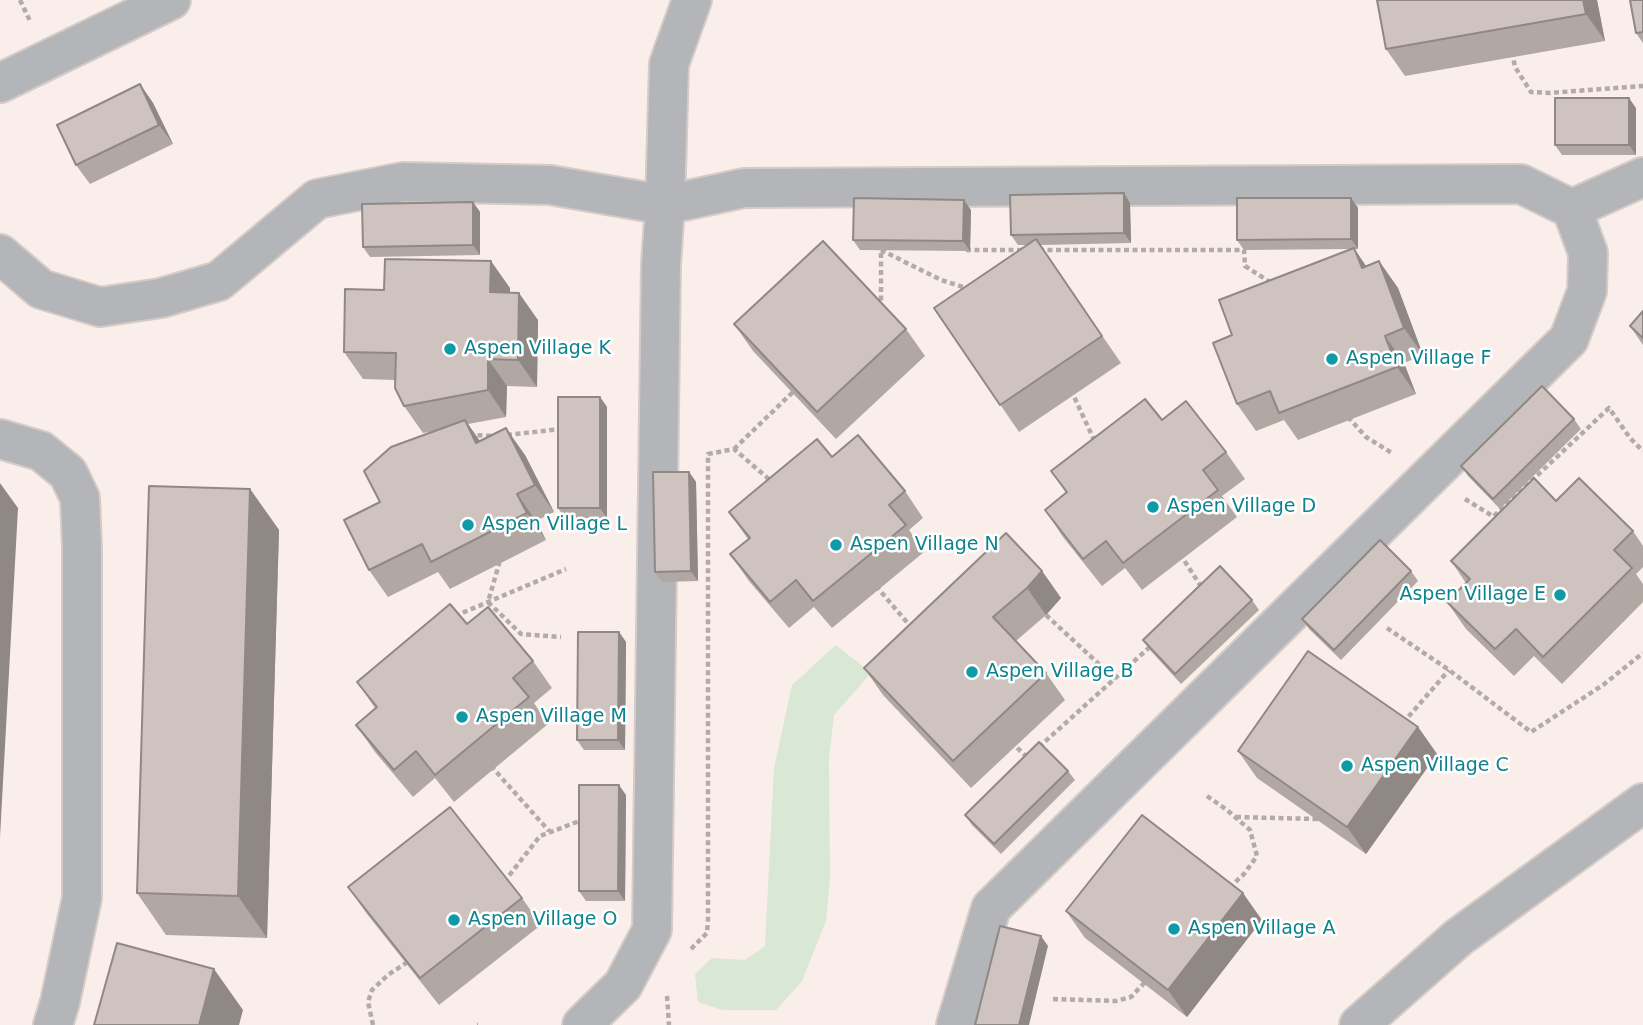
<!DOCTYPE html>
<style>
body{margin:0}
canvas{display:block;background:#f9eee9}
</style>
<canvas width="1643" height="1025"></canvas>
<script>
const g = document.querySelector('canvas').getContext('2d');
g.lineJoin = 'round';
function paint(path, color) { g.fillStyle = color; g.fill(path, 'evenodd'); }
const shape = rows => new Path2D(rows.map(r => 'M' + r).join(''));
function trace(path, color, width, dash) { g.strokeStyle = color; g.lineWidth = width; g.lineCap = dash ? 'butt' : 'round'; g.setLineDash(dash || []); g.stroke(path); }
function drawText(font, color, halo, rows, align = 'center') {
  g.font = font + ' "DejaVu Sans",sans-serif'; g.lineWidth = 5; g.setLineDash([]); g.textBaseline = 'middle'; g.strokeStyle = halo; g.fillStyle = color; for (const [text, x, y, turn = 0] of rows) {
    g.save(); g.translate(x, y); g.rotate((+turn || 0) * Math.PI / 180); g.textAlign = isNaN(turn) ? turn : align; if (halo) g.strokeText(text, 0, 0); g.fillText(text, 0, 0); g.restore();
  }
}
const green = shape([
 [836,645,871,673,834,715,829,759,830,880,826,921,802,981,776,1010,722,1010,698,1002,695,974,712,958,745,960,765,946,774,768,792,685]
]);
const path = shape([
 [20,0,30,21],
 [1512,52,1515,67,1531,92,1549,93,1643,86],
 [881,250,941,280,970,289],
 [966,250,1024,250],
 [1039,250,1244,250,1245,266,1273,284],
 [881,309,881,251],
 [1071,390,1095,442],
 [1348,417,1366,437,1392,453],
 [469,435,495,436],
 [507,435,561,429],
 [734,449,796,389],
 [1465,499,1499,520],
 [1494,516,1609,408,1630,438,1643,451],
 [1180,554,1202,588],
 [497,562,499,564,488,602,521,634,561,637],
 [876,586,911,627],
 [1046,615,1115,679],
 [455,616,566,569],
 [1387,628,1449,670,1531,732,1603,685,1643,653],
 [1403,723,1449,670],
 [1011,742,1028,758],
 [1039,747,1152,645],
 [491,766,549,831],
 [1207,796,1227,810,1250,830,1257,856,1244,874,1229,888],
 [1236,817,1317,819,1320,815],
 [504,882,540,836,582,820],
 [691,949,707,933,708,919,708,454,734,449,771,481],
 [667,996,669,1025],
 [1053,999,1116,1001,1131,997,1146,981],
 [373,1025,368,1002,372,990,388,975,409,961],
 [477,1025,478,1025]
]);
const minor = shape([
 [0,83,171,0],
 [0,254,41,289,100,307,161,298,219,281,317,199,403,182,550,185,665,205,744,188,1521,184,1572,209,1643,177],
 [0,439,41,451,68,473,80,498,82,548,82,898,60,1002,53,1025],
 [582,1025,623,985,652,930,661,264,665,205,669,64,692,0],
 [956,1025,991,908,1569,339,1587,291,1588,253,1572,209],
 [1359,1025,1459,937,1643,803]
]);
const wall = shape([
 [1377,0,1597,0,1605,41,1405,76,1386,49],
 [1643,0,1643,43,1636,33],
 [140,84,153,103,173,144,90,184,76,165],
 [1636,108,1636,155,1562,155,1555,145],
 [1351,198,1358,208,1358,249,1354,249,1366,266,1379,261,1398,288,1423,355,1404,363,1416,394,1298,440,1284,420,1256,431,1237,404,1350,249,1244,250,1237,240],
 [473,202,480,212,480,255,370,257,363,247],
 [1130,203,1131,243,1040,245,1121,363,1019,432,934,308,1028,245,1018,245,1011,235],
 [971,210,970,251,860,250,853,240],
 [510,288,510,293,538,320,537,387,507,386,506,417,468,424,480,441,525,455,554,512,536,521,546,540,450,589,438,572,388,597,369,570,380,502,435,431,423,433,404,406,395,380,363,379,344,352,384,290],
 [1643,311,1643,345,1630,326],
 [734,324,906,329,925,356,836,439,753,351],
 [600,397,607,407,607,518,565,518,558,508],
 [1574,419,1581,429,1500,509,1468,476,1461,466],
 [1162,420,1226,452,1245,479,1222,496,1237,517,1142,590,1125,568,1102,586,1063,537,1045,510,1066,493,1051,471],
 [832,457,905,491,923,518,909,530,924,552,832,628,814,607,789,628,749,581,730,554,748,539,729,512],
 [689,472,696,482,698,581,662,582,655,572],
 [250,489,279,530,267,938,166,935,137,893],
 [1556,501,1633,531,1643,546,1643,567,1636,574,1643,584,1643,602,1562,684,1534,656,1514,676,1466,629,1447,602,1466,583,1451,561],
 [1042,571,1061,598,1046,615,1016,641,1046,673,1065,700,971,788,883,695,864,668],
 [1411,571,1418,581,1341,660,1309,629,1302,619],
 [1252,600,1259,610,1181,684,1150,650,1143,640],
 [467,624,533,661,552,688,534,703,548,724,454,802,435,778,413,797,375,752,356,725,375,708,357,682],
 [619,632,626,642,625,750,584,750,577,740],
 [1418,727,1437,754,1366,854,1257,778,1238,751],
 [1068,771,1075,780,1001,854,972,825,965,815],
 [626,795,625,901,586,901,579,891],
 [348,887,522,898,541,925,439,1005,367,914],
 [1066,911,1262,920,1187,1017,1085,938]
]);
const shadedWall = shape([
 [1583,0,1597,0,1605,41,1586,14],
 [140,84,153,103,173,144,159,125],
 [1629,98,1636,108,1636,155,1629,145],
 [1124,193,1130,203,1131,243,1124,233],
 [1351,198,1358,208,1358,249,1351,239],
 [964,200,971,210,970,251,963,241],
 [473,202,480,212,480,255,473,245],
 [1354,248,1372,275,1362,268],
 [491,261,510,288,509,319,490,292],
 [1379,261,1398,288,1423,355,1404,328],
 [519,293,538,320,537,387,518,360],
 [1385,336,1404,363,1416,394,1397,367],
 [488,359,507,386,506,417,488,390],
 [600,397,607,407,607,518,600,508],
 [465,420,484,447,476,443],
 [506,428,525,455,554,512,535,485],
 [689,472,696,482,698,581,691,571],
 [0,483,18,508,0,837],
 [250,489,279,530,267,938,238,896],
 [517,494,536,521,546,540,527,513],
 [1042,571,1061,598,1046,615,1027,588],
 [619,632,626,642,625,750,618,740],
 [1418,727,1437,754,1366,854,1347,827],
 [619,785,626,795,625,901,618,891],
 [1243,893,1262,920,1187,1017,1168,990],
 [1041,936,1048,946,1029,1025,1019,1025],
 [214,969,243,1010,239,1025,199,1025]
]);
const building = shape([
 [1377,0,1583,0,1586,14,1386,49,1377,0],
 [1630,0,1643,0,1643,32,1636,33,1630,0],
 [140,84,159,125,76,165,57,125,140,84],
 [1555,98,1629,98,1629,145,1555,145,1555,98],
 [1124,193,1124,233,1011,235,1010,195,1124,193],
 [854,198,964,200,963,241,853,240,854,198],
 [1237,198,1351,198,1351,239,1237,240,1237,198],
 [473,202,473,245,363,247,362,204,473,202],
 [1036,239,1102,336,1000,405,934,308,1036,239],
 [823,241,906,329,817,412,734,324,823,241],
 [1354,248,1362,268,1379,261,1404,328,1385,336,1397,367,1279,413,1270,391,1237,404,1213,343,1232,335,1219,300,1354,248],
 [385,259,491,261,490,292,519,293,518,360,488,359,488,390,404,406,395,388,396,353,344,352,345,289,384,290,385,259],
 [1643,311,1643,338,1630,326,1643,311],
 [1542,386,1574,419,1493,499,1461,466,1542,386],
 [558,397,600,397,600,508,558,508,558,397],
 [1145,399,1162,420,1186,401,1226,452,1203,470,1218,490,1123,563,1106,541,1083,559,1045,510,1067,492,1051,471,1145,399],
 [465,420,476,443,506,428,535,485,517,494,527,513,431,562,422,544,369,570,344,520,380,502,364,471,391,447,465,420],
 [858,435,905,491,889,505,906,525,813,601,796,580,770,602,730,554,750,538,729,512,817,439,832,457,858,435],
 [653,472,689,472,691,571,655,572,653,472],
 [1534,478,1556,501,1579,478,1633,531,1614,550,1632,568,1543,657,1516,629,1495,649,1447,602,1470,579,1451,561,1534,478],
 [149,486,250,489,238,896,137,893,149,486],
 [1006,533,1042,571,1027,588,993,617,1046,673,953,761,864,668,1006,533],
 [1380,540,1411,571,1334,650,1302,619,1380,540],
 [1220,566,1252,600,1175,674,1143,640,1220,566],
 [450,604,467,624,488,607,533,661,513,678,529,697,435,775,416,751,394,770,356,725,377,707,357,682,450,604],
 [578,632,619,632,618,740,577,740,578,632],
 [1308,651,1418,727,1347,827,1238,751,1308,651],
 [1039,742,1068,771,994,844,965,815,1039,742],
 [579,785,619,785,618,891,579,891,579,785],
 [450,807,522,898,420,978,348,887,450,807],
 [1142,815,1243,893,1168,990,1066,911,1142,815],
 [1000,926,1041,936,1019,1025,975,1025,1000,926],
 [117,943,214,969,199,1025,94,1025,117,943]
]);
const markers = [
 [450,349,7,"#0f9aa8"],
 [1332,359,7,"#0f9aa8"],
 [1153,507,7,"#0f9aa8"],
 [468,525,7,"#0f9aa8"],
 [836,545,7,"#0f9aa8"],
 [1560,595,7,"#0f9aa8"],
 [972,672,7,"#0f9aa8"],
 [462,717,7,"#0f9aa8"],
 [1347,766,7,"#0f9aa8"],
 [454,920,7,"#0f9aa8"],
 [1174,929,7,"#0f9aa8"]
];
const cultureNames = [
 ["Aspen Village K",464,349],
 ["Aspen Village F",1346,359],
 ["Aspen Village D",1167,507],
 ["Aspen Village L",482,525],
 ["Aspen Village N",850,545],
 ["Aspen Village E",1546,595,"right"],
 ["Aspen Village B",986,672],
 ["Aspen Village M",476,717],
 ["Aspen Village C",1361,766],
 ["Aspen Village O",468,920],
 ["Aspen Village A",1188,929]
];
paint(green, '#d9e8d4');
trace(minor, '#d6ccc7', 42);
trace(path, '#b3aba7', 4.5, [5, 3.5]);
trace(minor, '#b4b5b9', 38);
paint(wall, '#b1a8a3');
paint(shadedWall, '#908885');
paint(building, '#cec3be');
trace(building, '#908885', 2);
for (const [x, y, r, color] of markers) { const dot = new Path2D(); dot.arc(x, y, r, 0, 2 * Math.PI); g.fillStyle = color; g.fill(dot); trace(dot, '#fff', 2.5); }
drawText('19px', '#0d838f', '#fff', cultureNames, 'left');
</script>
